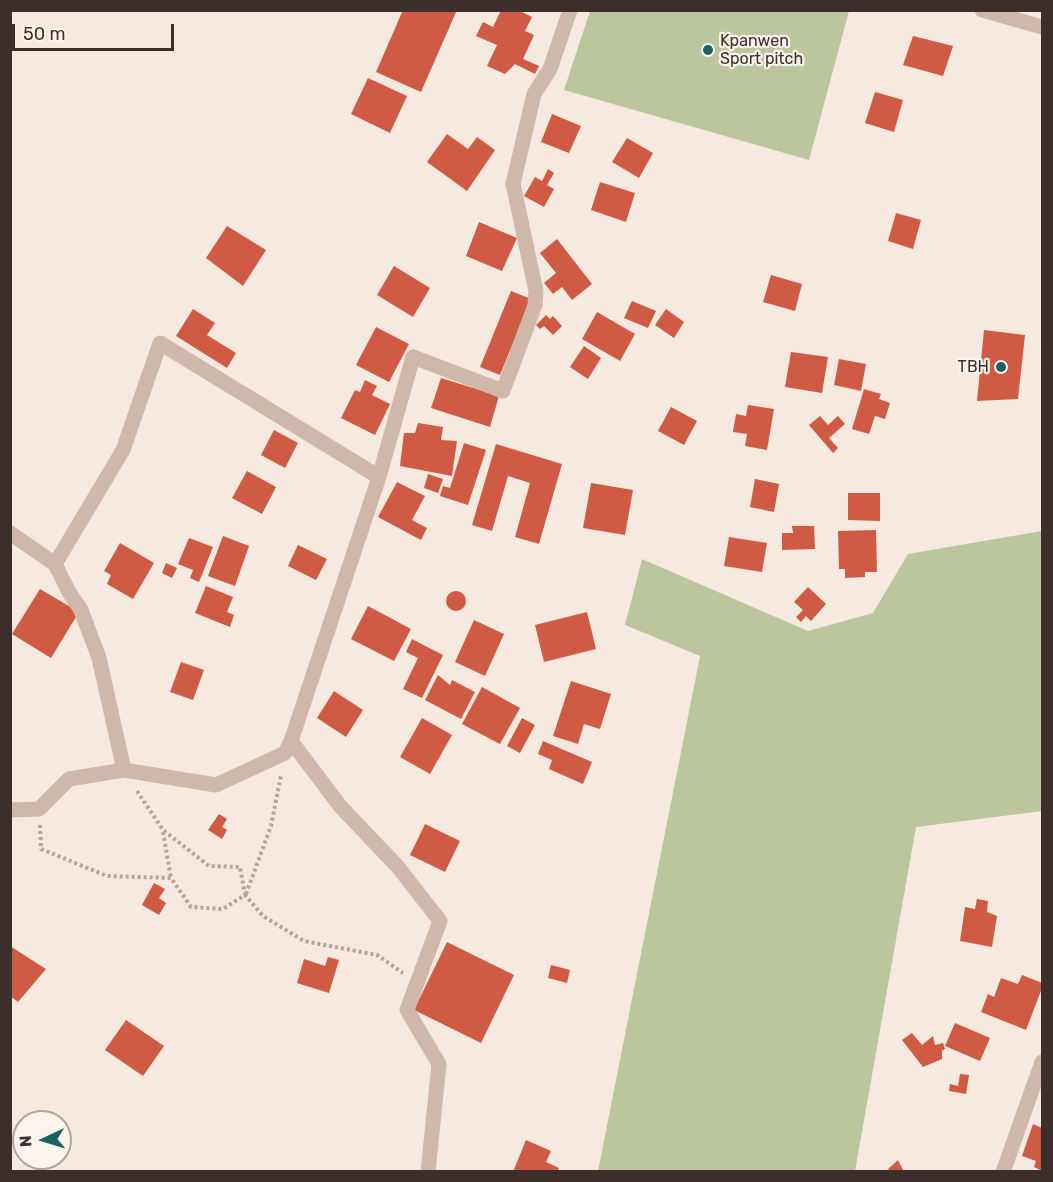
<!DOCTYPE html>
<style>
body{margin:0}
#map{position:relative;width:1053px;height:1182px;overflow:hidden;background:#f5e9e0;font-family:Rubik,sans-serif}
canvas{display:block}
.frame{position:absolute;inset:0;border:12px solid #3c2e2a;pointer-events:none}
.north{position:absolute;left:12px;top:1110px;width:60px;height:60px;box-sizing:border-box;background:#fcf4ed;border:2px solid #afa59f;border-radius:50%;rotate:266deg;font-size:16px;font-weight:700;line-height:24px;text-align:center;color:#3c2e2a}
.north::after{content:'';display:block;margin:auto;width:21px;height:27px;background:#1b6161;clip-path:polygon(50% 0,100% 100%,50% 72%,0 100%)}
.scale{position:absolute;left:12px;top:24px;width:162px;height:27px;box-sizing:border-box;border:3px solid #3c2e2a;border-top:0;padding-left:8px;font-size:18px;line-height:21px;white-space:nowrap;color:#3c2e2a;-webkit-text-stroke:4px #fcf4ed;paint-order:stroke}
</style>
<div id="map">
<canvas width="1053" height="1182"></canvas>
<div class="frame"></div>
<div class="north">N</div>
<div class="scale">50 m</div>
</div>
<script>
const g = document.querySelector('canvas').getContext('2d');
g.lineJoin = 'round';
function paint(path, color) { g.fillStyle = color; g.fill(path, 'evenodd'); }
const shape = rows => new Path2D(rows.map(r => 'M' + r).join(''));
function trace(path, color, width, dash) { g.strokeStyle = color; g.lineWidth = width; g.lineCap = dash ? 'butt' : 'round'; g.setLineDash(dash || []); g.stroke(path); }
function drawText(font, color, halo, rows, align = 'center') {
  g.font = font + ' Rubik,sans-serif'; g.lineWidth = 4.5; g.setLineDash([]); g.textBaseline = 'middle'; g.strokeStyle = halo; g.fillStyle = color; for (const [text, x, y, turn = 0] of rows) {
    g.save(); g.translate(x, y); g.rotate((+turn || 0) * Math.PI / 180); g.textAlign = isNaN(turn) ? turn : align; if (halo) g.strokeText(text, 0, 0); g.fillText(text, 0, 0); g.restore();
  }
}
const green = shape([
 [590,11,849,11,809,160,564,90],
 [1042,531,1042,811,916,827,855,1171,598,1171,700,656,625,625,642,559,808,631,873,613,908,554]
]);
const building = shape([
 [403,10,457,10,421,92,376,72],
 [501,10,518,10,532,17,525,31,534,35,523,59,539,66,535,74,515,64,505,74,487,66,497,45,476,36,483,22,493,27],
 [913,36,953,46,943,76,903,65],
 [368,78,407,96,390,133,351,114],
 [875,92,903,100,894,132,865,123],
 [552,114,581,126,569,153,541,142],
 [447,134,468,149,477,137,495,150,467,191,427,162],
 [627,138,653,153,639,178,612,162],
 [548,169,554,173,547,185,554,189,544,207,524,196,535,177,542,181],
 [600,182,635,193,626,222,591,210],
 [896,213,921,220,913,249,888,241],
 [479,222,517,238,502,271,466,256],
 [227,226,266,250,243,286,206,258],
 [557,239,592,284,572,300,562,287,553,294,544,283,556,273,540,253],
 [394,266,430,288,413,317,377,295],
 [771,275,802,284,795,311,763,302],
 [511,291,531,299,500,375,480,367],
 [632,301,656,311,648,328,624,318],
 [193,309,215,323,207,335,236,353,227,368,176,336],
 [666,309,684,322,674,338,655,325],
 [597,312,635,334,620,361,582,339],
 [546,315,550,319,553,316,562,326,553,335,544,326,540,329,536,325],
 [376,327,409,344,389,382,356,365],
 [984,330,1025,335,1018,399,977,401],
 [584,346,601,358,588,379,570,367],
 [791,352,828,357,822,393,785,387],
 [839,359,866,364,861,391,834,385],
 [441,378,499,396,490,427,431,408],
 [365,380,377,386,372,395,390,404,375,435,341,418,355,390,360,392],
 [864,389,881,394,879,399,890,403,885,419,875,416,869,434,852,429],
 [748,405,774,409,767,450,745,446,747,434,733,432,736,414,746,416],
 [671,407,697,421,684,445,658,431],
 [820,416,828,425,838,416,845,424,829,438,838,448,833,453,809,425],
 [418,423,443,427,441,440,457,441,452,476,400,466,404,433,415,433],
 [274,430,298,443,285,468,261,455],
 [464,443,486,450,468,505,440,496,443,486,450,488],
 [496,444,562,464,539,544,515,537,530,483,508,476,492,531,472,525],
 [247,471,276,487,262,514,232,498],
 [428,474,443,479,438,493,424,488],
 [755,479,779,484,774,512,750,507],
 [397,482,425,496,412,520,427,528,421,540,378,517],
 [591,483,633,490,625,535,583,528],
 [848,493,880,493,880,521,848,520],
 [792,526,814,526,815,549,782,550,782,533,793,533],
 [876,530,877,572,865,572,865,577,845,578,845,569,839,569,838,531],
 [223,536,249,546,235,586,208,576],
 [729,537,767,543,762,572,724,566],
 [189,538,213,547,199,582,190,578,193,570,178,564],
 [120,543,154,563,133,599,107,584,111,575,104,571],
 [298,545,327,559,316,580,288,566],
 [166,563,177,568,172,578,162,573],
 [206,586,233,597,227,612,234,615,230,627,195,613],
 [808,587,826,604,811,621,806,616,801,622,796,617,803,610,794,602],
 [40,589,79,612,51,658,12,634],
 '446 601a10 10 0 1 1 20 0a10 10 0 1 1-20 0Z',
 [368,606,411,629,394,661,351,639],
 [587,612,596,649,544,662,535,625],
 [474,620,504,634,485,676,455,662],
 [412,639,443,655,422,698,403,689,418,658,406,652],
 [181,662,204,670,193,700,170,692],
 [438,675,450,685,452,680,475,692,461,719,425,700],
 [571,681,611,694,600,729,584,724,578,744,553,736],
 [482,687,520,708,500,744,462,724],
 [334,691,363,710,346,737,317,718],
 [422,718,452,735,430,774,400,757],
 [522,718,535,725,520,753,507,746],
 [543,741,592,762,583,784,549,769,552,760,538,754],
 [219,814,227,819,222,827,227,830,222,839,208,830],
 [425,824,460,841,445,872,410,855],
 [154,883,165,889,159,898,166,903,159,915,142,905],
 [977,899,988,901,987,912,997,916,992,947,960,941,965,907,975,909],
 [447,942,514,975,481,1043,414,1010],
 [10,946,46,969,18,1002,10,996],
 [328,957,339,960,329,993,297,983,304,959,325,966],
 [551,965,570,970,567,983,548,978],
 [1022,975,1042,983,1042,988,1026,1030,981,1012,988,994,994,997,1001,978,1018,984],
 [126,1020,164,1046,143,1076,105,1050],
 [955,1023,990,1038,980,1061,945,1046],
 [912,1033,922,1045,933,1036,935,1045,943,1043,945,1049,942,1051,942,1059,923,1067,902,1040],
 [960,1074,969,1075,966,1094,949,1091,950,1084,958,1086],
 [1033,1124,1042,1128,1042,1171,1034,1167,1036,1161,1022,1156],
 [526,1140,551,1151,546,1162,559,1168,557,1172,513,1172],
 [898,1160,904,1172,890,1172,888,1169]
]);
const path = shape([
 [137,791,163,830,209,866,240,867,245,895],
 [40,825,41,849,107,876,171,878,191,907,223,909,245,895,263,916,304,941,377,955,403,973],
 [163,832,171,878],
 [246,894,271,826,281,775]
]);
const minor = shape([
 [982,10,1042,27],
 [10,533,55,564,69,592,81,610,99,658,124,770,216,785,285,753,291,741,379,477,413,357,503,391,535,305,536,291,513,184,534,94,550,69,570,10],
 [55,564,123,450,160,343,379,477],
 [291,741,340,806,398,867,440,921,407,1010,439,1064,428,1172],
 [10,810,39,809,69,779,124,770],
 [1003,1172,1042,1062]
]);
const markers = [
 [708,50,6,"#1b6161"],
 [1001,367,6,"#1b6161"]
];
const poiNames = [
 ["Kpanwen",720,41],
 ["Sport pitch",720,59],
 ["TBH",989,367,"right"]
];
paint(green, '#bbc69e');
paint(building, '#cf5b44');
trace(path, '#bba294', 4, [3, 3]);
trace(minor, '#cfb8aa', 15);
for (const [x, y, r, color] of markers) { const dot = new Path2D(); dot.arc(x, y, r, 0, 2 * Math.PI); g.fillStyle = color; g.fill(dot); trace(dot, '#fcf4ed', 2); }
drawText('16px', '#3c2e2a', '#fcf4ed', poiNames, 'left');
</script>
